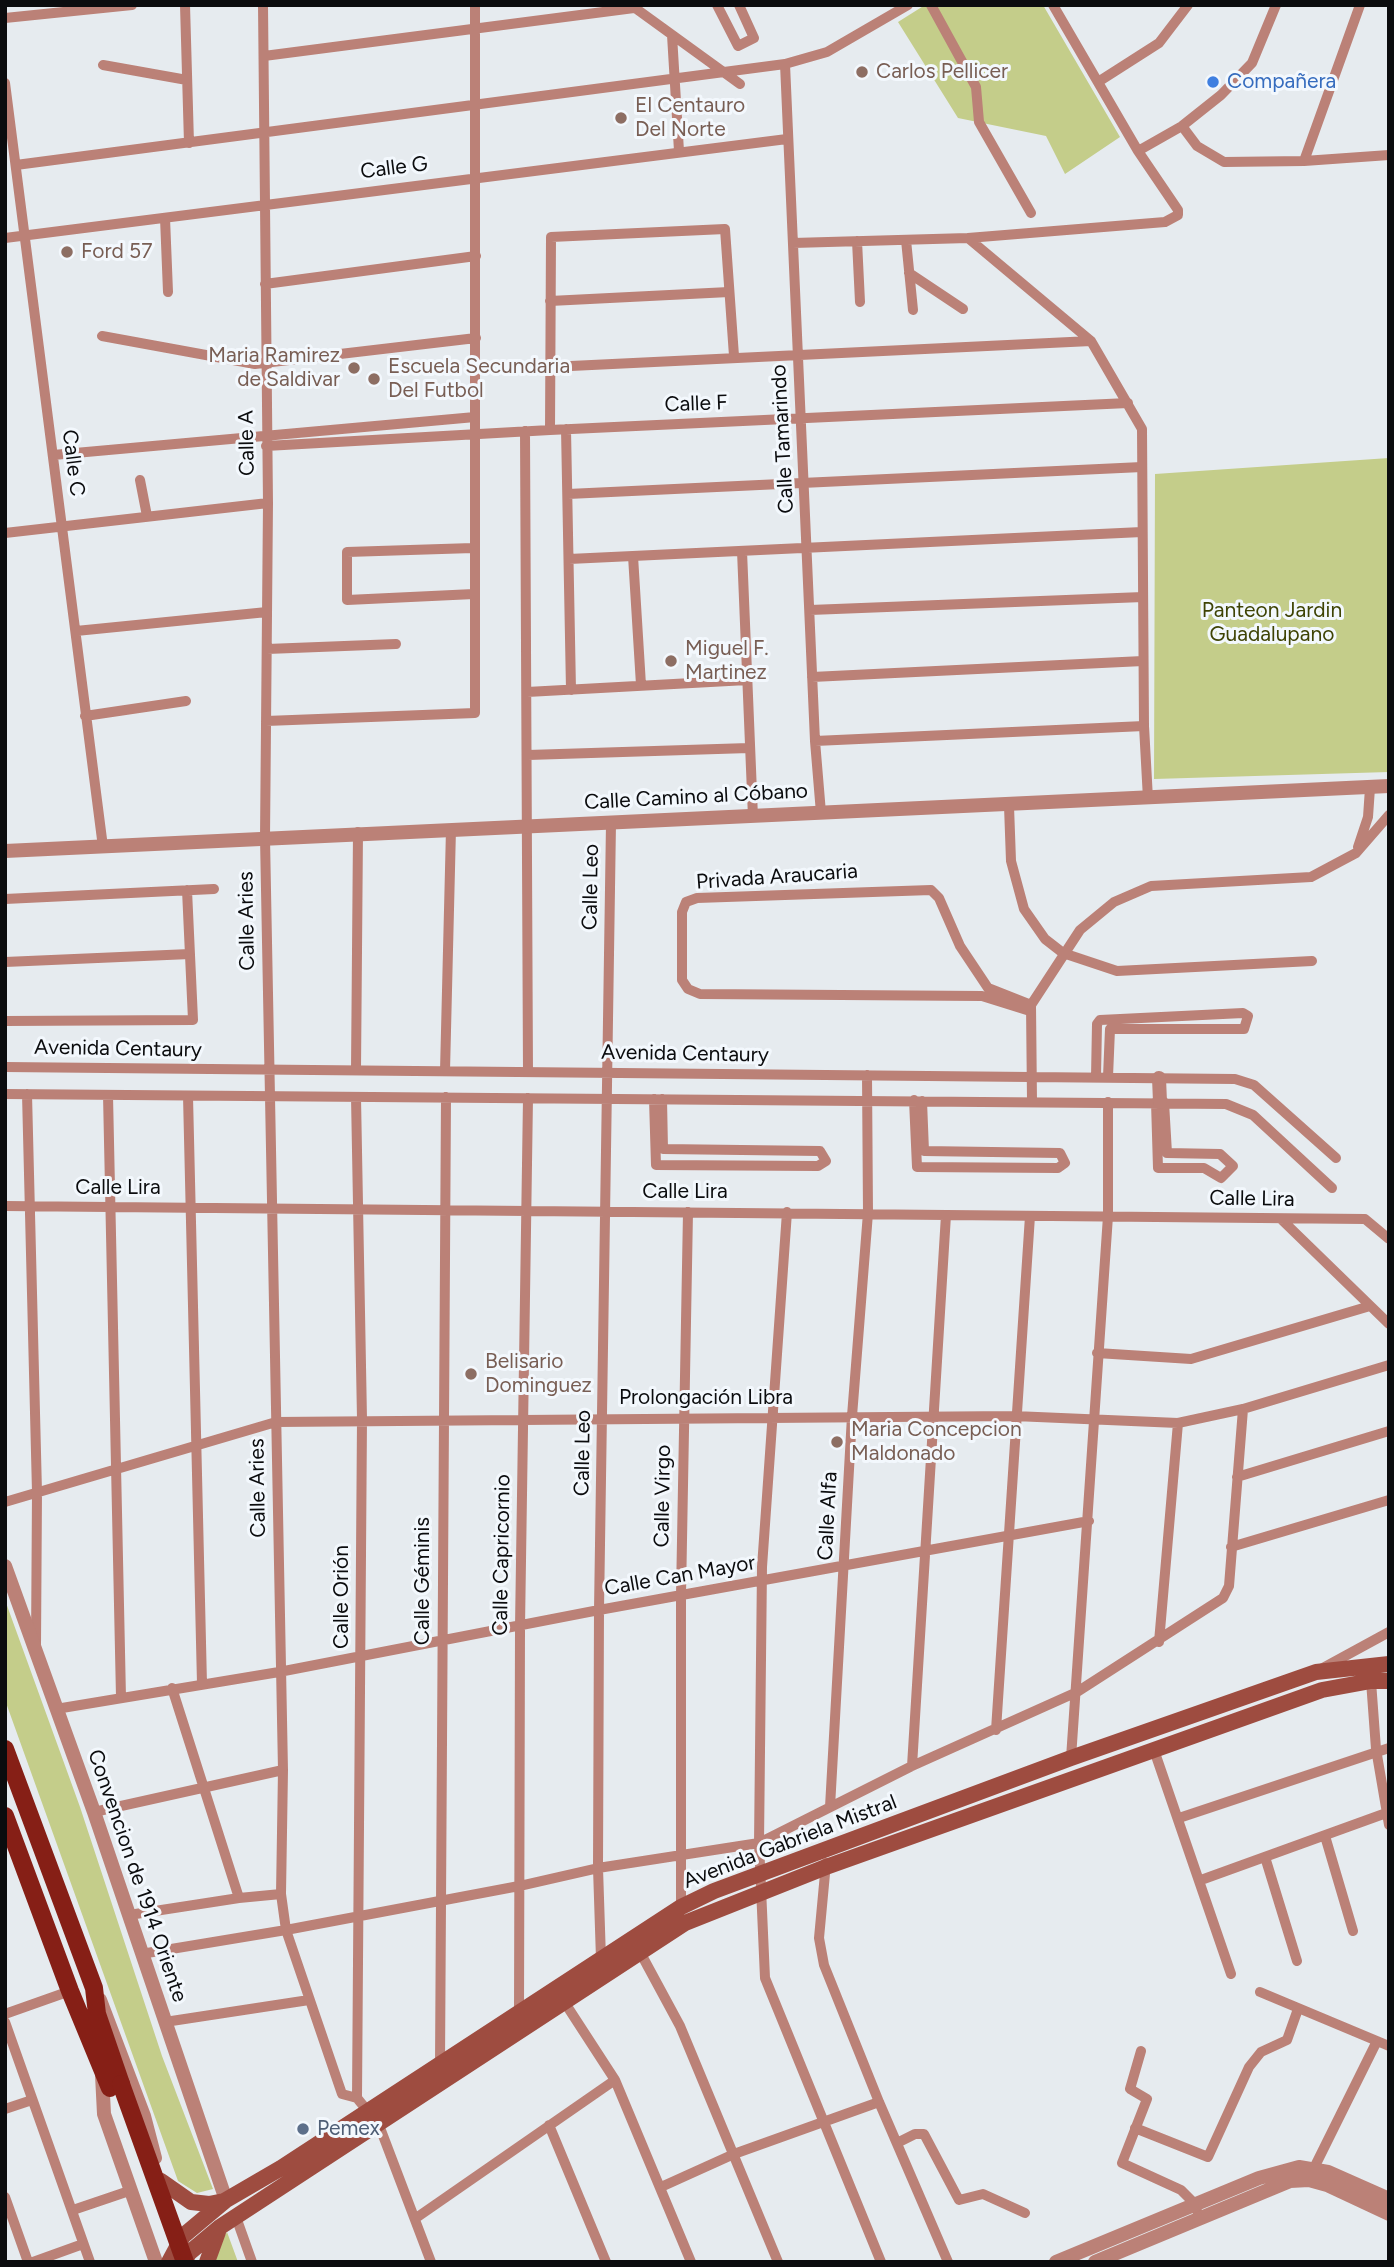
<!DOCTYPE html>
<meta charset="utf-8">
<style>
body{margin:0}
#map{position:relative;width:1394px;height:2267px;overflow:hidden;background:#e6ebef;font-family:Figtree,sans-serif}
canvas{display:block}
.frame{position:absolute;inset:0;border:7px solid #0b0c0e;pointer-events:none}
</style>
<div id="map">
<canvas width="1394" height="2267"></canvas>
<div class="frame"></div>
</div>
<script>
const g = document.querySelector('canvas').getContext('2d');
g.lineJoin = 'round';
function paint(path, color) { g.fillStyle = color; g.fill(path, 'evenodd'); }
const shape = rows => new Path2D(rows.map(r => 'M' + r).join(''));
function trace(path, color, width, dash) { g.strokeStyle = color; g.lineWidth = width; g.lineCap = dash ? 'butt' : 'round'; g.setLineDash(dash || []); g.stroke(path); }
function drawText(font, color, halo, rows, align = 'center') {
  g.font = font + ' Figtree,sans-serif'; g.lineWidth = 6; g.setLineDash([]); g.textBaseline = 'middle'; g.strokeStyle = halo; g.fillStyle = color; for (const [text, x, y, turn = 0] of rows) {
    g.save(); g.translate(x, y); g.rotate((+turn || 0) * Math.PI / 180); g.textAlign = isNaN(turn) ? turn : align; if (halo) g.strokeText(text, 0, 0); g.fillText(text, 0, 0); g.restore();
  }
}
const green = shape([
 [925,5,1043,5,1120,137,1065,174,1046,136,958,118,898,22],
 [1389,458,1389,772,1154,779,1155,474],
 [5,1600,80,1807,162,2056,213,2189,197,2193,178,2181,5,1700],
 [227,2232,238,2262,214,2262,216,2250]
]);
const minor = shape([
 [185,5,189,143],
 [263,5,268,503,265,838,283,1770,281,1894,286,1930,342,2094,357,2098,379,2125,431,2262],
 [631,5,740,84],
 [717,5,738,46,754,38,739,5],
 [931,5,976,87,979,122,1031,213],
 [5,18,132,5],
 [672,35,679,151],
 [264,56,634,8],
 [785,64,815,741,821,813],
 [103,65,187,80],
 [1098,82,1159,43,1188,5],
 [5,83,103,847],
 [1182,126,1197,146,1224,162,1304,161,1389,155],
 [1138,151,1182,126,1221,95,1252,63,1276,5],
 [1304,161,1360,5],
 [16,165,785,64,827,52,908,5],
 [165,218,168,292],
 [5,238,787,139],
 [968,238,1091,341,1142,429,1144,726,1148,799],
 [906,240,913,310],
 [857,241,860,302],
 [793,243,968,238,1165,222,1178,215,1178,210,1138,151,1053,5],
 [909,273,963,309],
 [265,284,476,256],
 [550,301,729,292],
 [102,336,255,364,476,338],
 [550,367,1091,341],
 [566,429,571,690],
 [550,430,551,237,725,229,734,356],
 [525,431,528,1072],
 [266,446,550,430,1128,403],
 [53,455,475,417],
 [140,480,147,516],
 [568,494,1142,467],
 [5,533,268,503],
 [473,548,347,552,347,600,474,594],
 [742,551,753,817],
 [633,556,641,685],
 [569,559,1142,532],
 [810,610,1143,597],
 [76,631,267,612],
 [267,649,396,644],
 [812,677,1143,661],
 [527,692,747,680],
 [85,716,186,701],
 [266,721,475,713,475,5],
 [815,741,1144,726],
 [528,755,749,748],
 [1009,806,1011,861,1024,909,1045,939,1063,953,1117,971,1312,961],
 [1358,847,1368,817,1370,788],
 [5,899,214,889],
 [5,962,190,954],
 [1030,1011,982,996,700,994,688,989,682,980,682,912,686,902,697,898,931,890,939,898,960,946,988,988,1031,1005],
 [5,1021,193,1020,187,890],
 [5,1067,1235,1079,1254,1085,1336,1158],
 [356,1070,358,832],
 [445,1071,451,829],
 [1096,1077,1097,1024,1100,1020,1243,1013,1248,1016,1244,1029,1110,1029,1108,1077],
 [5,1094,1226,1104,1253,1115,1332,1188],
 [27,1094,37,1492,36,1646],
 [108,1095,121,1697],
 [188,1096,202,1684],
 [356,1097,362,1419,357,2098],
 [654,1099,656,1165,818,1166,826,1161,820,1151,663,1149,662,1099],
 [914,1100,917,1167,1058,1168,1065,1163,1060,1153,924,1151,922,1101],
 [1032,1101,1031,1005,1080,930,1114,902,1151,886,1311,877,1356,853,1389,815],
 [1156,1102,1158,1168,1204,1168,1221,1178,1233,1166,1220,1154,1167,1153,1164,1102],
 [5,1206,1365,1219,1389,1239],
 [787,1212,762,1567,759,1843,765,1978,881,2262],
 [1281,1219,1389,1324],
 [1097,1353,1191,1359,1370,1306],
 [1237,1477,1389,1431],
 [5,1502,276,1422,1014,1416,1178,1423,1243,1409,1389,1365],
 [1231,1547,1389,1500],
 [1159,1642,1178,1423],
 [1323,1668,1389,1632],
 [1371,1681,1376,1749,1389,1825],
 [172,1688,239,1898],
 [56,1709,279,1672,599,1610,1089,1521],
 [996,1730,1030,1216],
 [1154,1750,1231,1974],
 [1071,1758,1108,1216,1108,1102],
 [912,1766,946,1215],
 [830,1807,852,1416,868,1213,867,1075],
 [94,1812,283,1770],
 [1179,1818,1389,1748],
 [1325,1836,1353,1931],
 [1265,1857,1297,1961],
 [826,1863,819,1938,824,1965,879,2102,948,2262],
 [1201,1880,1389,1812],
 [681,1907,681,1595,688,1212],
 [129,1915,239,1898,281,1894],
 [640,1952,680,2026,778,2262],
 [141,1954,286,1930,519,1886,598,1868,759,1843,912,1766,1077,1692,1223,1598,1229,1586,1243,1409],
 [601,1959,598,1868,599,1610,611,823],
 [1260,1992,1389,2046],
 [565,2003,615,2080,691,2262],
 [519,2013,520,1627,528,1098],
 [5,2014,70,1991],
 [5,2022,90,2262],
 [165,2022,309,2000],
 [1141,2051,1130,2089,1147,2099,1122,2163,1181,2190,1195,2204,1197,2211],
 [440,2064,446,1097],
 [5,2109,32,2100],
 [549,2125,606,2262],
 [1135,2128,1208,2157,1249,2067,1261,2052,1287,2040,1298,2009],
 [897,2143,915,2134,924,2134,959,2200,983,2194,1025,2213],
 [1314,2168,1377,2041],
 [661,2187,734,2154,879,2102],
 [5,2197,28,2262],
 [73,2210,132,2190],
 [236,2217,252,2262],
 [416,2218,615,2080],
 [33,2262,83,2244]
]);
const tertiary = shape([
 [5,851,1389,786],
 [1159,1078,1160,1102],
 [5,1566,94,1812,226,2200],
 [100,2000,144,2116,155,2158],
 [102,2075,104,2114,156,2262],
 [1056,2262,1259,2178,1299,2167,1328,2172,1389,2199],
 [1095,2262,1290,2181,1309,2180,1327,2185,1389,2214]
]);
const secondary = shape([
 [161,2181,191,2202,209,2204,224,2201],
 [169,2262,183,2236,226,2200,281,2168,681,1907,714,1891,1071,1758,1316,1672,1389,1664],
 [184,2262,189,2253,220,2227,685,1923,826,1867,1322,1690,1371,1681,1389,1681],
 [207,2262,218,2232]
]);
const primary = shape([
 [5,1749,94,1988,97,2014,121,2084],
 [5,1816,70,1991,110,2088]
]);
const primaryBridge = shape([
 [121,2084,185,2262]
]);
const markers = [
 [862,72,7,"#8d6e63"],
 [1213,82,7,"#3f7fe0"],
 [621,118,7,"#8d6e63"],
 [67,252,7,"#8d6e63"],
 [354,368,7,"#8d6e63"],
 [374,379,7,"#8d6e63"],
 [671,661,7,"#8d6e63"],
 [471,1374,7,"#8d6e63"],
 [837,1442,7,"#8d6e63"],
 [303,2129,7,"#5c6f8a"]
];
const educationNames = [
 ["Carlos Pellicer",876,72],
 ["El Centauro",635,106],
 ["Del Norte",635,130],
 ["Ford 57",81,252],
 ["Maria Ramirez",340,356,"right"],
 ["de Saldivar",340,380,"right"],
 ["Escuela Secundaria",388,367],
 ["Del Futbol",388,391],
 ["Miguel F.",685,649],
 ["Martinez",685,673],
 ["Belisario",485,1362],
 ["Dominguez",485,1386],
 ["Maria Concepcion",851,1430],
 ["Maldonado",851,1454]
];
const shopNames = [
 ["Compañera",1227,82]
];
const streetNames = [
 ["Calle G",394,168,-7],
 ["Calle F",696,404,-2],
 ["Calle Tamarindo",783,439,-93],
 ["Calle A",247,443,-91],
 ["Calle C",73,463,83],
 ["Calle Camino al Cóbano",696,797,-3],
 ["Privada Araucaria",777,877,-4],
 ["Calle Leo",591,887,-89],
 ["Calle Aries",247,921,-91],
 ["Avenida Centaury",118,1049,1],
 ["Avenida Centaury",685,1054,1],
 ["Calle Lira",118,1188],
 ["Calle Lira",685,1192],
 ["Calle Lira",1252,1199,1],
 ["Prolongación Libra",706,1398],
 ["Calle Leo",583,1453,-89],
 ["Calle Aries",258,1488,-91],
 ["Calle Virgo",663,1496,-89],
 ["Calle Alfa",828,1516,-87],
 ["Calle Capricornio",502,1555,-89],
 ["Calle Can Mayor",680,1576,-10],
 ["Calle Géminis",423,1581,-90],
 ["Calle Orión",342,1597,-90],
 ["Avenida Gabriela Mistral",790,1842,-21],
 ["Convencion de 1914 Oriente",137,1876,71]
];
const parkNames = [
 ["Panteon Jardin",1272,611],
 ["Guadalupano",1272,635]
];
const serviceNames = [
 ["Pemex",317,2129]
];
paint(green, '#c4cd8a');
trace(minor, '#bb8177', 10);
trace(tertiary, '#bb8177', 14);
trace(secondary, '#9e4c40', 16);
trace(primary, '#861f16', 18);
trace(primaryBridge, '#861f16', 18);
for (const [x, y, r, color] of markers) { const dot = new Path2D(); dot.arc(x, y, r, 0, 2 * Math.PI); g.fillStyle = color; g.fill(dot); trace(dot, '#f3f8fd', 2.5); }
drawText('21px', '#785e54', '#f3f8fd', educationNames, 'left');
drawText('21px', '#366cbe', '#f3f8fd', shopNames, 'left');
drawText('21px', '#0b0c0e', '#f3f8fd', streetNames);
drawText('21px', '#3e4304', '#f3f8fd', parkNames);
drawText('21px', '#4e5e75', '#f3f8fd', serviceNames, 'left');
</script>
